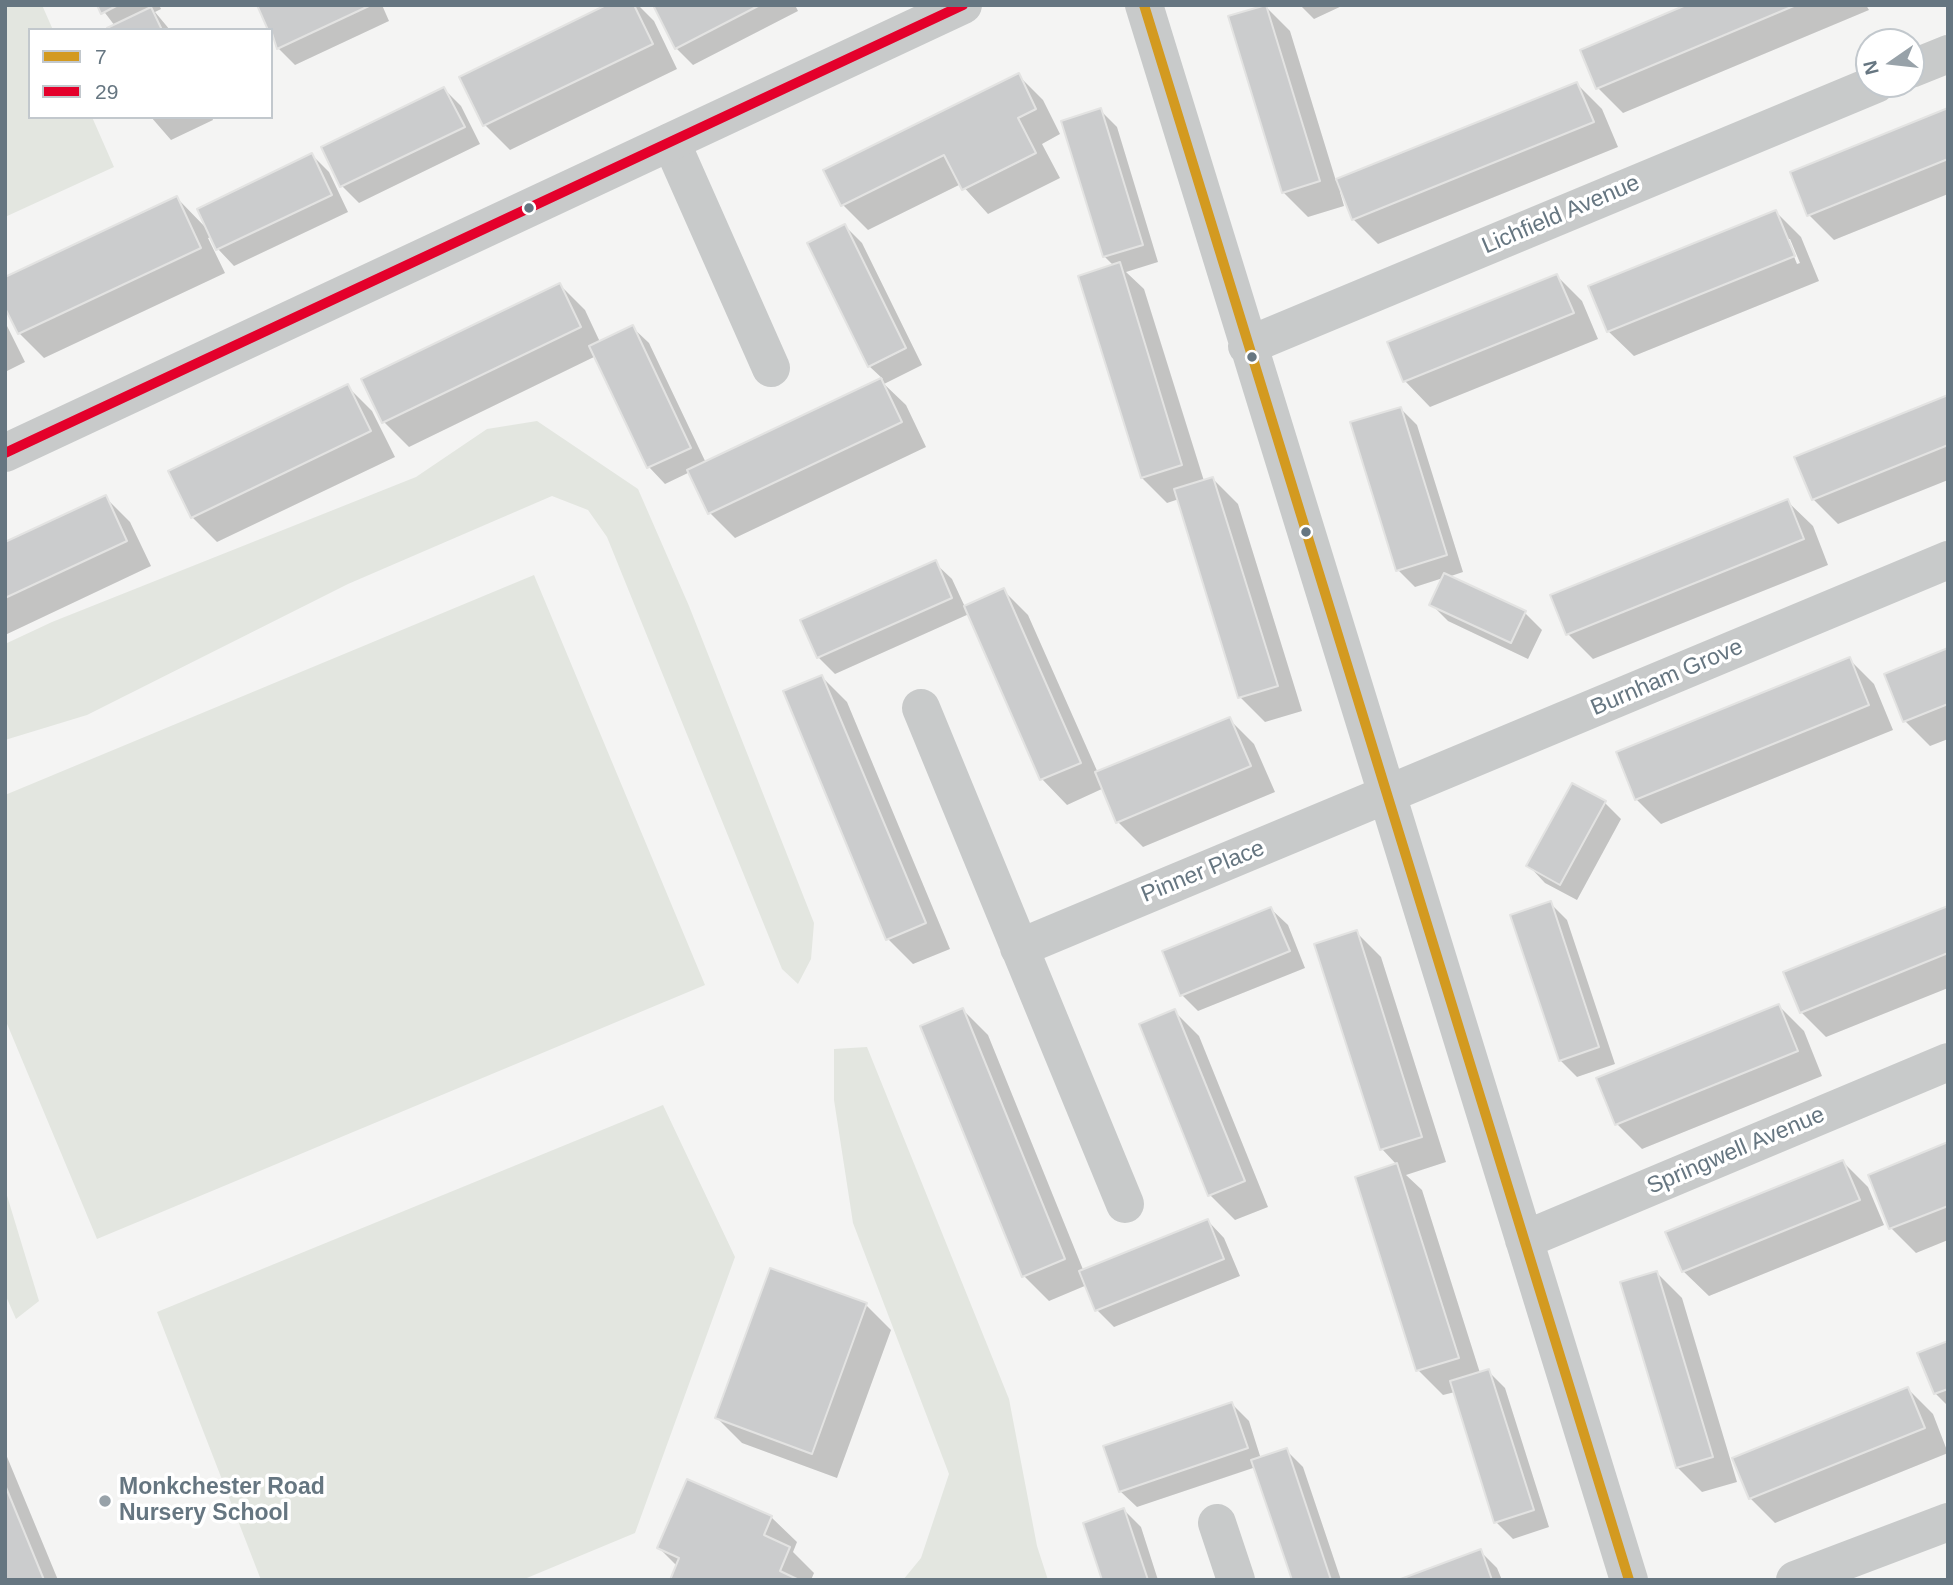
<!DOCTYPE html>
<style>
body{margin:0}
#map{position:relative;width:1953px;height:1585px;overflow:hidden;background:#f4f4f3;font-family:Helvetica,sans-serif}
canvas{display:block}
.frame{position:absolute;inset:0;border:7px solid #667681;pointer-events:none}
.legend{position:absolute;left:28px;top:28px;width:245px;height:91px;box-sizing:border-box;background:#fff;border:2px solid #c2c8cd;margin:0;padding:9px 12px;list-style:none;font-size:21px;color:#667681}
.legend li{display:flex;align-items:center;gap:14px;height:35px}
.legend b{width:35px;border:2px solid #c2c8cd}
.north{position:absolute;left:1855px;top:28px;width:70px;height:70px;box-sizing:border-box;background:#fff;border:2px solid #c2c8cd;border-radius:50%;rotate:256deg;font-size:19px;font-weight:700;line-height:28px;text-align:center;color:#667681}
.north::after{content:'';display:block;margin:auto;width:24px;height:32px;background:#98a2a9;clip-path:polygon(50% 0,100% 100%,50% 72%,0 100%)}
</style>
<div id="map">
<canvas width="1953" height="1585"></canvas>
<div class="frame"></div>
<ul class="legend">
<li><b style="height:9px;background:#d39a20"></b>7</li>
<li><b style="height:9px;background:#e4002b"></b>29</li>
</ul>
<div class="north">N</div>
</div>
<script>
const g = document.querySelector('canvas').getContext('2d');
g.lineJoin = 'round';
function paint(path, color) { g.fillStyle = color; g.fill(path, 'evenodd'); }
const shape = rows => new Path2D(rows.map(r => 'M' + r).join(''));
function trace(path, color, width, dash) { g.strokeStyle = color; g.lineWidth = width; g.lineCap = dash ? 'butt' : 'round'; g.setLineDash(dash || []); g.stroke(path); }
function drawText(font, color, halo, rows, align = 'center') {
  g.font = font + ' Helvetica,sans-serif'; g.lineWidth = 7; g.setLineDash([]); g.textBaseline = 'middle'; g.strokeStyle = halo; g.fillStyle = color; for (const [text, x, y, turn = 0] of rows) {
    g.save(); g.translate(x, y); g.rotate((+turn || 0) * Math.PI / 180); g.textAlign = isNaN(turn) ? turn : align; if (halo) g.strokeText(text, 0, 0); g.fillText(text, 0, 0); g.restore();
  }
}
const green = shape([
 [5,5,42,5,53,30,30,30,30,117,92,117,114,167,5,217],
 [537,421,638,489,689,606,814,923,811,959,798,984,782,969,607,537,588,510,552,496,348,584,87,715,5,740,5,644,52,622,416,477,487,429],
 [534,575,705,985,97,1239,5,1019,5,795],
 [867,1047,1009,1399,1037,1546,1048,1580,903,1580,921,1558,949,1474,853,1223,834,1100,834,1049],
 [663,1105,735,1257,635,1533,522,1580,261,1580,157,1312],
 [5,1189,39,1301,16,1319,5,1294]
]);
const shadow = shape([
 [99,5,159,5,161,9,155,12,170,30,110,30,115,26],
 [259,5,382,5,389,21,295,65,278,48],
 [610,5,638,5,654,21,677,69,510,150,485,125,461,77],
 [655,5,795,5,798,11,693,65,676,48],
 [1300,5,1344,5,1314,19],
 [1690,5,1866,5,1869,10,1623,113,1598,88],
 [1265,6,1290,31,1336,181,1577,84,1602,109,1618,147,1378,244,1353,219,1342,191,1340,192,1344,206,1308,217,1283,192],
 [1018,75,1043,100,1060,134,1042,144,1060,178,988,214,961,184,868,230,843,205,825,171],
 [444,89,461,106,480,144,359,203,342,186,323,148],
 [1100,110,1117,127,1158,262,1126,272,1144,289,1204,481,1213,479,1238,504,1302,711,1265,722,1240,697,1179,499,1167,503,1142,478,1114,266,1104,256],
 [1948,110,1948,194,1834,240,1809,215],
 [151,117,212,117,213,120,171,140],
 [312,155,329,172,348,212,234,266,218,249,211,237,208,238,225,273,44,358,19,333,177,198,207,229],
 [1776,212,1801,237,1819,281,1634,356,1608,331],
 [1787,239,1790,239,1800,263,1797,264],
 [845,226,862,243,922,365,884,384,906,405,926,447,735,538,710,513,690,472,665,484,649,467,596,356,409,447,384,422,560,285,585,310,600,342,632,327,649,343,706,463,883,379,869,366],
 [1557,276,1582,301,1598,339,1430,407,1405,381,1389,343],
 [5,322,25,362,5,372],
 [347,386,372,411,395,457,217,542,192,517],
 [1948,396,1948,480,1838,524,1813,499],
 [1401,409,1417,425,1463,572,1448,577,1525,613,1542,630,1528,659,1448,621,1431,604,1443,578,1415,587,1398,570],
 [105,497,130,522,151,566,5,635,5,544],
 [1787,501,1813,526,1828,565,1593,659,1568,634,1552,596],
 [935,563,952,579,965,607,1003,590,1028,615,1098,773,1229,719,1254,744,1275,792,1143,847,1118,822,1104,788,1067,805,1042,779,969,614,835,674,818,657],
 [1948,650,1948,739,1930,746,1905,721,1886,675],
 [1849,659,1874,684,1893,730,1661,824,1636,799],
 [822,677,847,702,950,949,913,964,888,939],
 [1605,803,1621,819,1577,900,1545,883,1529,866],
 [1550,903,1567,920,1615,1064,1577,1077,1560,1060],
 [1948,907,1948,988,1826,1037,1801,1012],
 [1271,909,1288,925,1305,968,1198,1011,1182,995],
 [1356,932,1381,957,1446,1162,1406,1175,1422,1190,1480,1373,1488,1371,1505,1388,1549,1527,1513,1539,1496,1522,1455,1392,1443,1395,1418,1370,1397,1165,1382,1149],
 [1779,1006,1804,1031,1822,1076,1642,1149,1617,1124,1598,1079],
 [963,1010,988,1035,1084,1272,1208,1221,1224,1238,1240,1276,1114,1327,1097,1310,1087,1285,1049,1301,1024,1276],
 [1174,1011,1199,1036,1268,1207,1235,1220,1210,1195],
 [1948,1144,1948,1240,1916,1253,1891,1228],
 [1843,1162,1868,1187,1884,1225,1709,1296,1683,1271],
 [1657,1273,1682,1298,1737,1482,1702,1492,1677,1467],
 [866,1305,891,1330,837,1478,742,1443,717,1418],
 [1948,1343,1948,1406,1935,1393],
 [1908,1389,1933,1414,1948,1453,1775,1523,1750,1498],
 [1232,1404,1249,1421,1261,1459,1286,1450,1303,1467,1341,1580,1294,1580,1256,1467,1137,1507,1120,1491],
 [5,1452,58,1580,5,1580],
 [1124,1510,1141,1527,1158,1580,1104,1580],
 [771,1517,797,1542,793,1552,814,1573,811,1580,672,1580,677,1566,659,1548],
 [1480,1551,1497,1568,1502,1580,1403,1580]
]);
const building = shape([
 [97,5,118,5,101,14,97,5],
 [257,5,371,5,277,49,271,30,268,30,257,5],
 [606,5,634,5,653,44,483,126,459,77,606,5],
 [653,5,760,5,675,49,653,5],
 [1266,5,1320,181,1282,193,1228,16,1266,5],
 [1686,5,1796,5,1596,89,1580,50,1686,5],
 [151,7,162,30,108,30,107,28,151,7],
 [1019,73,1036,109,1018,118,1036,153,962,190,944,155,841,206,823,170,1019,73],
 [1577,82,1594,122,1352,220,1336,179,1577,82],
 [444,87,465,127,340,187,321,147,444,87],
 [1101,108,1143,245,1103,257,1061,121,1101,108],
 [1948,108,1948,159,1807,216,1790,172,1948,108],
 [312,153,332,195,216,250,197,209,312,153],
 [177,196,201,248,18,334,5,308,5,277,177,196],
 [1776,210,1795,256,1607,332,1588,286,1776,210],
 [845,224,906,348,868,367,807,243,845,224],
 [1120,262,1182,465,1141,478,1078,276,1120,262],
 [1557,274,1574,313,1403,382,1387,342,1557,274],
 [560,283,581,327,382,423,361,379,560,283],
 [633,325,691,448,647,468,589,346,633,325],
 [881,378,902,422,708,514,687,470,881,378],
 [348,384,371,431,191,518,168,471,348,384],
 [1948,395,1948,445,1812,500,1794,457,1948,395],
 [1401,407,1447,555,1396,571,1350,422,1401,407],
 [1213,477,1278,686,1238,698,1174,489,1213,477],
 [106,495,127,541,5,598,5,542,106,495],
 [1788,499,1804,539,1566,635,1550,595,1788,499],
 [936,560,952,598,817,658,800,620,936,560],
 [1444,573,1526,611,1511,643,1429,605,1444,573],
 [1004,588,1081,763,1040,780,964,606,1004,588],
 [1948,648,1948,704,1903,722,1884,674,1948,648],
 [1850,657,1869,705,1635,800,1616,752,1850,657],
 [822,675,926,923,886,940,783,691,822,675],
 [1230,717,1251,766,1116,823,1095,772,1230,717],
 [1572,783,1606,801,1560,885,1526,866,1572,783],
 [1551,901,1599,1047,1559,1061,1510,915,1551,901],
 [1948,906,1948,953,1800,1013,1783,972,1948,906],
 [1271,907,1290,951,1180,996,1162,951,1271,907],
 [1357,930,1422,1137,1380,1150,1314,944,1357,930],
 [1779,1004,1798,1051,1615,1125,1596,1078,1779,1004],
 [963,1008,1065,1259,1022,1277,920,1026,963,1008],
 [1175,1009,1245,1181,1208,1196,1139,1024,1175,1009],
 [1948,1142,1948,1206,1889,1229,1868,1175,1948,1142],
 [1843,1160,1860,1200,1682,1272,1665,1232,1843,1160],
 [1397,1163,1459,1358,1416,1371,1355,1177,1397,1163],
 [1208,1219,1224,1259,1095,1311,1079,1271,1208,1219],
 [770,1268,867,1303,812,1454,715,1418,770,1268],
 [1657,1271,1713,1457,1676,1468,1620,1282,1657,1271],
 [1948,1341,1948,1389,1934,1394,1917,1353,1948,1341],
 [1489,1369,1534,1510,1494,1523,1450,1381,1489,1369],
 [1908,1387,1925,1428,1749,1499,1732,1458,1908,1387],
 [1232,1402,1248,1448,1119,1492,1103,1446,1232,1402],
 [1287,1448,1331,1580,1292,1580,1251,1460,1287,1448],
 [687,1479,772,1516,764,1535,790,1547,780,1571,799,1580,670,1580,679,1558,657,1548,687,1479],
 [5,1485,44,1580,5,1580,5,1485],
 [1124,1508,1148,1580,1102,1580,1083,1523,1124,1508],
 [1481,1549,1492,1580,1398,1580,1481,1549]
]);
const minor = shape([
 [1144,5,1629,1580],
 [1911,69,1948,54],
 [671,142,771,368],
 [1247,346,1876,84],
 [921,708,1125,1204],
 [1019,948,1948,560],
 [1524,1240,1948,1062],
 [1217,1523,1236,1580],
 [1795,1580,1948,1522]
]);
const tertiary = shape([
 [5,453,963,5]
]);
const bus1 = shape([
 [1144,5,1629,1580]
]);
const bus2 = shape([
 [5,453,963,5]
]);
const markers = [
 [529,208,6,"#667681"],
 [1252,357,6,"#667681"],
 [1306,532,6,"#667681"],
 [105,1501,7,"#98a2a9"]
];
const streetNames = [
 ["Lichfield Avenue",1561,215,-23],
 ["Burnham Grove",1667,678,-23],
 ["Pinner Place",1203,872,-22],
 ["Springwell Avenue",1736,1151,-23]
];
const poiNames = [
 ["Monkchester Road",119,1488],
 ["Nursery School",119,1514]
];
paint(green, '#e3e6e0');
paint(shadow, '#0003');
paint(building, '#cbcccd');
trace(building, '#e3e3e2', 2);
trace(minor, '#c8caca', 38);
trace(tertiary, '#c8caca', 38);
trace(bus1, '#d39a20', 10);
trace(bus2, '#e4002b', 10);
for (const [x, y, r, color] of markers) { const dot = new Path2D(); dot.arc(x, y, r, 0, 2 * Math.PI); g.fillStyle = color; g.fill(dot); trace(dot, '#fff', 2.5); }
drawText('23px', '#667681', '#fff', streetNames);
drawText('bold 23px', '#667681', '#fff', poiNames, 'left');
</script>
